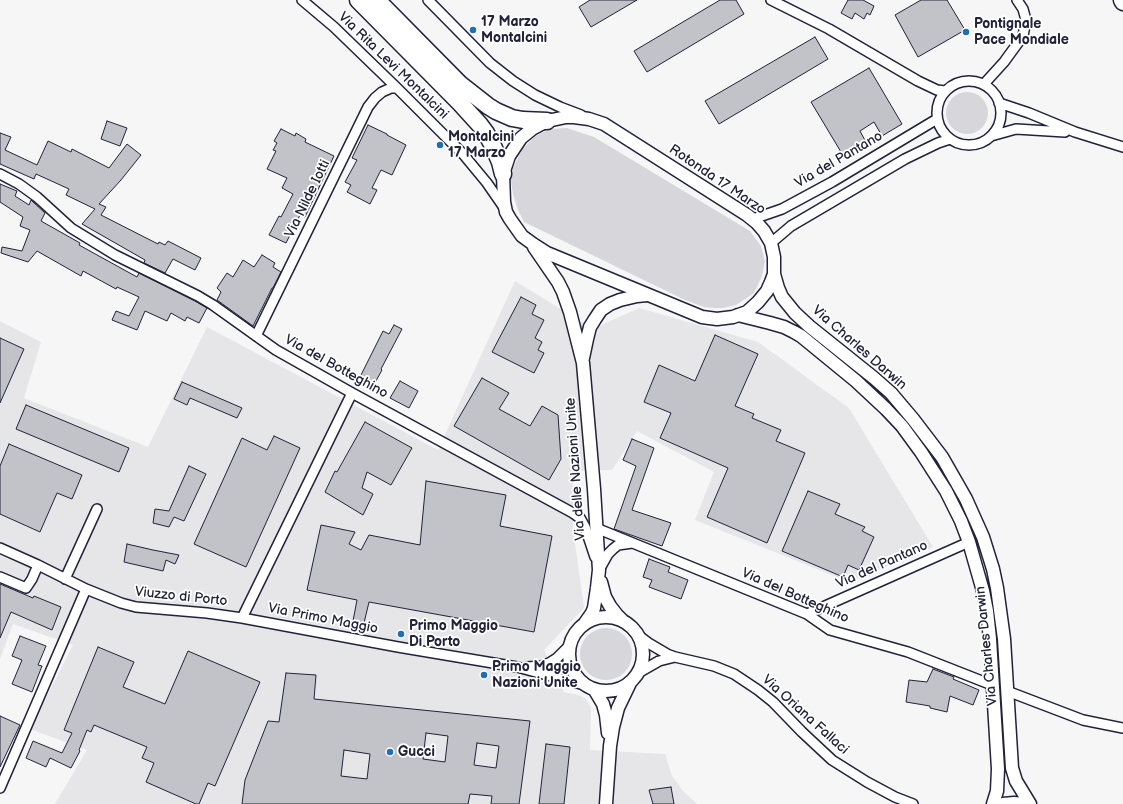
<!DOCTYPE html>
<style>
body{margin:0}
canvas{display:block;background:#f6f6f7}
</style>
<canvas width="1123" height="804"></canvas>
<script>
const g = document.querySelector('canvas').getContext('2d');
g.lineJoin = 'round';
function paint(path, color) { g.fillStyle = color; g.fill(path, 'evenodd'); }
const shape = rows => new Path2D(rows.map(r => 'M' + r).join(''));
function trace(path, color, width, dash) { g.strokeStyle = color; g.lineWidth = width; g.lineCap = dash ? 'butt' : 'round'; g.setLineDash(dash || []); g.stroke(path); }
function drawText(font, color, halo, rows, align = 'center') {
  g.font = font + ' "Balsamiq Sans",sans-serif'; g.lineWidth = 3.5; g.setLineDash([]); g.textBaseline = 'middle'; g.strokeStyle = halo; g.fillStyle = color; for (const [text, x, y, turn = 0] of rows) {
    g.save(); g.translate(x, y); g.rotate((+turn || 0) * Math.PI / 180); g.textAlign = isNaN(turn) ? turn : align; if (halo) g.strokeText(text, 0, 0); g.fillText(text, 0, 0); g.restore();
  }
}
const built = shape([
 [515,281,593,329,639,308,758,342,849,408,933,547,849,582,695,520,714,472,637,431,612,470,573,471,573,528,584,608,544,650,564,692,579,695,586,699,591,707,590,750,665,754,672,776,683,791,697,804,55,804,87,750,30,729,73,645,13,624,0,659,0,321,41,342,24,398,148,447,207,327,438,450]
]);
const green = shape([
 '946 113a21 21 0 1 1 42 0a21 21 0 1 1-42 0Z',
 [567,128,594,137,750,231,761,246,765,261,762,276,754,293,736,305,723,308,714,308,704,307,685,300,524,222,518,210,513,194,510,174,522,150,535,136,550,129],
 '580 654a26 26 0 1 1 52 0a26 26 0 1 1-52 0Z'
]);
const building = shape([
 [590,0,637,0,591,27,579,7,590,0],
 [720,0,736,0,744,14,647,72,634,51,720,0],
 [848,0,863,0,874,6,870,15,867,13,864,19,855,13,852,19,841,13,848,0],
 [921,0,947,0,965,30,918,57,895,15,921,0],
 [815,37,828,59,719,124,705,101,815,37],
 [869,68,902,124,882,136,874,122,860,131,867,144,844,157,811,102,869,68],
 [107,121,127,128,120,146,101,139,107,121],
 [368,125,387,134,387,135,406,145,392,175,381,170,372,188,377,190,370,204,347,192,351,185,345,182,357,160,352,158,368,125],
 [281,129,295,136,296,133,306,139,305,142,334,156,305,217,300,215,286,243,269,235,279,216,281,217,293,194,282,188,287,178,267,169,276,151,273,150,277,143,274,141,281,129],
 [0,133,11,137,5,150,37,165,48,141,71,152,72,149,109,168,127,144,141,155,121,180,99,204,106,207,101,215,158,244,159,242,165,245,168,241,201,258,195,270,173,259,165,273,144,263,145,260,82,224,95,209,66,195,69,189,36,174,34,179,0,164,0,133],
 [0,184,17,191,15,196,29,205,31,200,33,202,45,213,41,221,80,243,79,245,137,277,139,273,195,301,207,308,199,323,187,317,185,321,171,313,167,321,145,311,137,330,112,320,116,311,129,316,139,297,117,287,116,289,83,271,81,276,37,251,28,262,1,253,2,247,22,251,30,230,20,226,23,217,0,202,0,184],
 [262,255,275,263,273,267,281,272,273,288,272,288,253,326,217,300,221,292,217,288,227,273,233,277,243,260,254,267,262,255],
 [521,297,536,305,532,314,544,320,535,338,542,342,538,350,544,353,534,373,492,352,521,297],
 [394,325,402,329,381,369,382,370,371,390,357,383,383,331,389,334,394,325],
 [715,335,758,354,735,406,754,414,752,418,781,430,776,441,805,453,767,543,707,517,728,468,660,438,671,413,644,402,659,365,695,381,715,335],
 [0,338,24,349,0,403,0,338],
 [482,378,509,393,499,409,530,426,542,406,558,415,561,459,549,480,454,426,482,378],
 [400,381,418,391,409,408,390,398,400,381],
 [182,382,242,408,237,418,190,398,187,405,174,399,182,382],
 [26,405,129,448,119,472,16,429,26,405],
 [365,422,412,448,391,485,367,472,362,488,373,494,363,515,325,492,335,471,337,472,365,422],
 [274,436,300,448,246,567,194,544,242,438,267,450,274,436],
 [632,439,654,448,632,510,671,523,662,546,614,529,636,466,623,460,632,439],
 [9,444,82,475,72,499,57,493,40,532,0,514,0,466,9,444],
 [189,466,206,474,184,521,174,517,169,527,153,523,155,509,169,511,189,466],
 [426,481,506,495,500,526,552,536,534,632,369,602,364,623,353,621,357,600,307,590,321,525,355,532,349,544,361,550,369,535,420,545,426,481],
 [808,491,840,504,835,514,865,527,862,531,874,537,859,570,848,565,843,577,782,551,808,491],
 [127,544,153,550,179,555,175,564,166,560,163,571,124,562,127,544],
 [649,559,670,567,668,572,688,580,681,599,649,587,652,580,643,577,649,559],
 [0,584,33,598,34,596,61,607,52,630,11,612,0,638,0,584],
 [20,636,46,646,38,665,42,666,32,692,12,684,22,660,12,656,20,636],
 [98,647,134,662,123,687,165,704,188,651,260,682,215,786,208,783,199,804,196,804,146,782,154,763,142,758,147,747,94,725,91,732,87,730,79,750,80,751,71,768,50,758,46,767,26,758,33,741,62,753,72,733,64,730,98,647],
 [933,669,954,677,953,679,979,690,973,705,950,696,947,712,930,708,930,706,906,702,909,680,927,682,933,669],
 [286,673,316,675,314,699,530,721,519,804,491,804,492,796,470,794,468,804,242,804,245,780,268,721,279,722,286,673],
 [426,733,448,736,445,762,423,759,426,733],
 [477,743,499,746,496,768,474,765,477,743],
 [344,750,370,754,367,779,341,776,344,750],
 [0,716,20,725,0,767,0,716],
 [546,744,570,747,564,804,539,804,546,744],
 [671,787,674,804,653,804,649,790,671,787]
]);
const street = shape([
 [302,0,334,27,397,88,463,154,487,183,505,209],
 [428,0,490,63,513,81,535,95,560,107,581,115],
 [771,0,829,29,918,81,937,90,945,91],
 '937 113a32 32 0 1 1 64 0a32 32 0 1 1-64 0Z',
 [984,84,1004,62,1023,36,1026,20,1023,9,1017,0],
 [999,103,1029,113,1075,132,1123,147],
 [991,136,1016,129,1065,132],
 [0,174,19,184,37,197,71,228,115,255,198,296,213,305,276,350,352,393,573,513,580,518,585,527,595,557],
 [753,219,782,209,832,182,937,119],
 [771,243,791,226,905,159,938,143,950,139],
 [256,336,368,107,375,98,382,92,391,88,397,88],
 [596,528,807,614,830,630,908,652,992,685],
 [0,548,38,565,86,589,121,603,136,607,207,613,242,618,398,647,517,667,588,686],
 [599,570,608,554,613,549,618,545,632,543],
 [0,577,26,588,32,579,38,565],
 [65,579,97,509],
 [807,614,969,542],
 [242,618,352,393],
 [638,635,650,644,667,654,675,657,714,666,734,674,758,690,773,702,802,732,832,760,867,782,895,797,913,804],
 [527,667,542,666,549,663,557,658,570,645],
 [638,673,659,661,675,657],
 [1007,691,1083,720,1123,728],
 [0,788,86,589]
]);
const secondary = shape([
 [566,117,574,117,589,119,604,124,747,215,757,223,764,231,771,243,774,257,774,274,771,282,767,291,758,302,747,312,733,317,717,319,702,317,547,253,533,244,522,236,510,219,506,212,504,202,503,174,509,156,521,138,532,129,547,121,566,117],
 [534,247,558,282,563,292,570,312,583,363,594,489,599,570,597,588,594,608,592,613,585,623],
 [774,274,778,288,782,297,795,313,809,326,874,378,891,393,913,419,942,457,966,499,983,537,993,569,997,588,1004,639,1012,768,1016,781,1030,804],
 [738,315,770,323,784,327,794,332,801,336,856,381,886,409,902,426,921,452,946,491,961,521,969,542,983,591,987,611,990,639,998,769,997,791,993,804],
 [583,358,587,339,590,327,595,319,601,310,610,304,620,300,637,296,647,295],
 [601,582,605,597,610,606,617,615,623,621],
 '569 654a37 37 0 1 1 74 0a37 37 0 1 1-74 0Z',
 [594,689,603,704,606,715,608,733],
 [606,804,610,746,613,727,618,708,630,683],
 [1003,804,1014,803,1023,804]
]);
const highway = shape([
 [358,0,460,103,480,125,486,133,493,146,500,162,503,174],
 [377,0,460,84,488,106,496,111,512,118,523,120,547,121],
 [1122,0,1123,2]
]);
const markers = [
 [473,30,4,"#1f6fb2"],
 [966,32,4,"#1f6fb2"],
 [440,145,4,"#1f6fb2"],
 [401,634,4,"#1f6fb2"],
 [484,675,4,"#1f6fb2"],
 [390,752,4,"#1f6fb2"]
];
const poiNames = [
 ["17 Marzo",481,22],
 ["Montalcini",481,38],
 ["Pontignale",974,24],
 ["Pace Mondiale",974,40],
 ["Montalcini",448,137],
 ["17 Marzo",448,153],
 ["Primo Maggio",409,626],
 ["Di Porto",409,642],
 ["Primo Maggio",492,667],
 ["Nazioni Unite",492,683],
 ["Gucci",398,752]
];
const streetNames = [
 ["Via Rita Levi Montalcini",393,66,44],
 ["Via del Pantano",839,160,-30],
 ["Rotonda 17 Marzo",717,180,34],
 ["Via Nilde Iotti",308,199,-64],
 ["Via Charles Darwin",859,348,41],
 ["Via del Botteghino",336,367,29],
 ["Via delle Nazioni Unite",576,469,-94],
 ["Via del Pantano",882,565,-24],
 ["Via del Botteghino",795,596,24],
 ["Viuzzo di Porto",181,597,6],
 ["Via Primo Maggio",323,619,11],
 ["Via Charles Darwin",987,646,-96],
 ["Via Oriana Fallaci",805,715,42]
];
paint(built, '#e6e6e9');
paint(green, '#d7d7db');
paint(building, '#c2c2c9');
trace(building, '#22223b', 1);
trace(street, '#22223b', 12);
trace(secondary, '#22223b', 15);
trace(highway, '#22223b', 19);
trace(street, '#fff', 9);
trace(secondary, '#fff', 12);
trace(highway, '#fff', 16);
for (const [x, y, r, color] of markers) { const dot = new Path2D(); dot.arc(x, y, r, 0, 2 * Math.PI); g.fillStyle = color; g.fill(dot); trace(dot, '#fff', 1.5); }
drawText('bold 14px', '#22223b', '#fff', poiNames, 'left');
drawText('14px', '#22223b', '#fff', streetNames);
</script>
